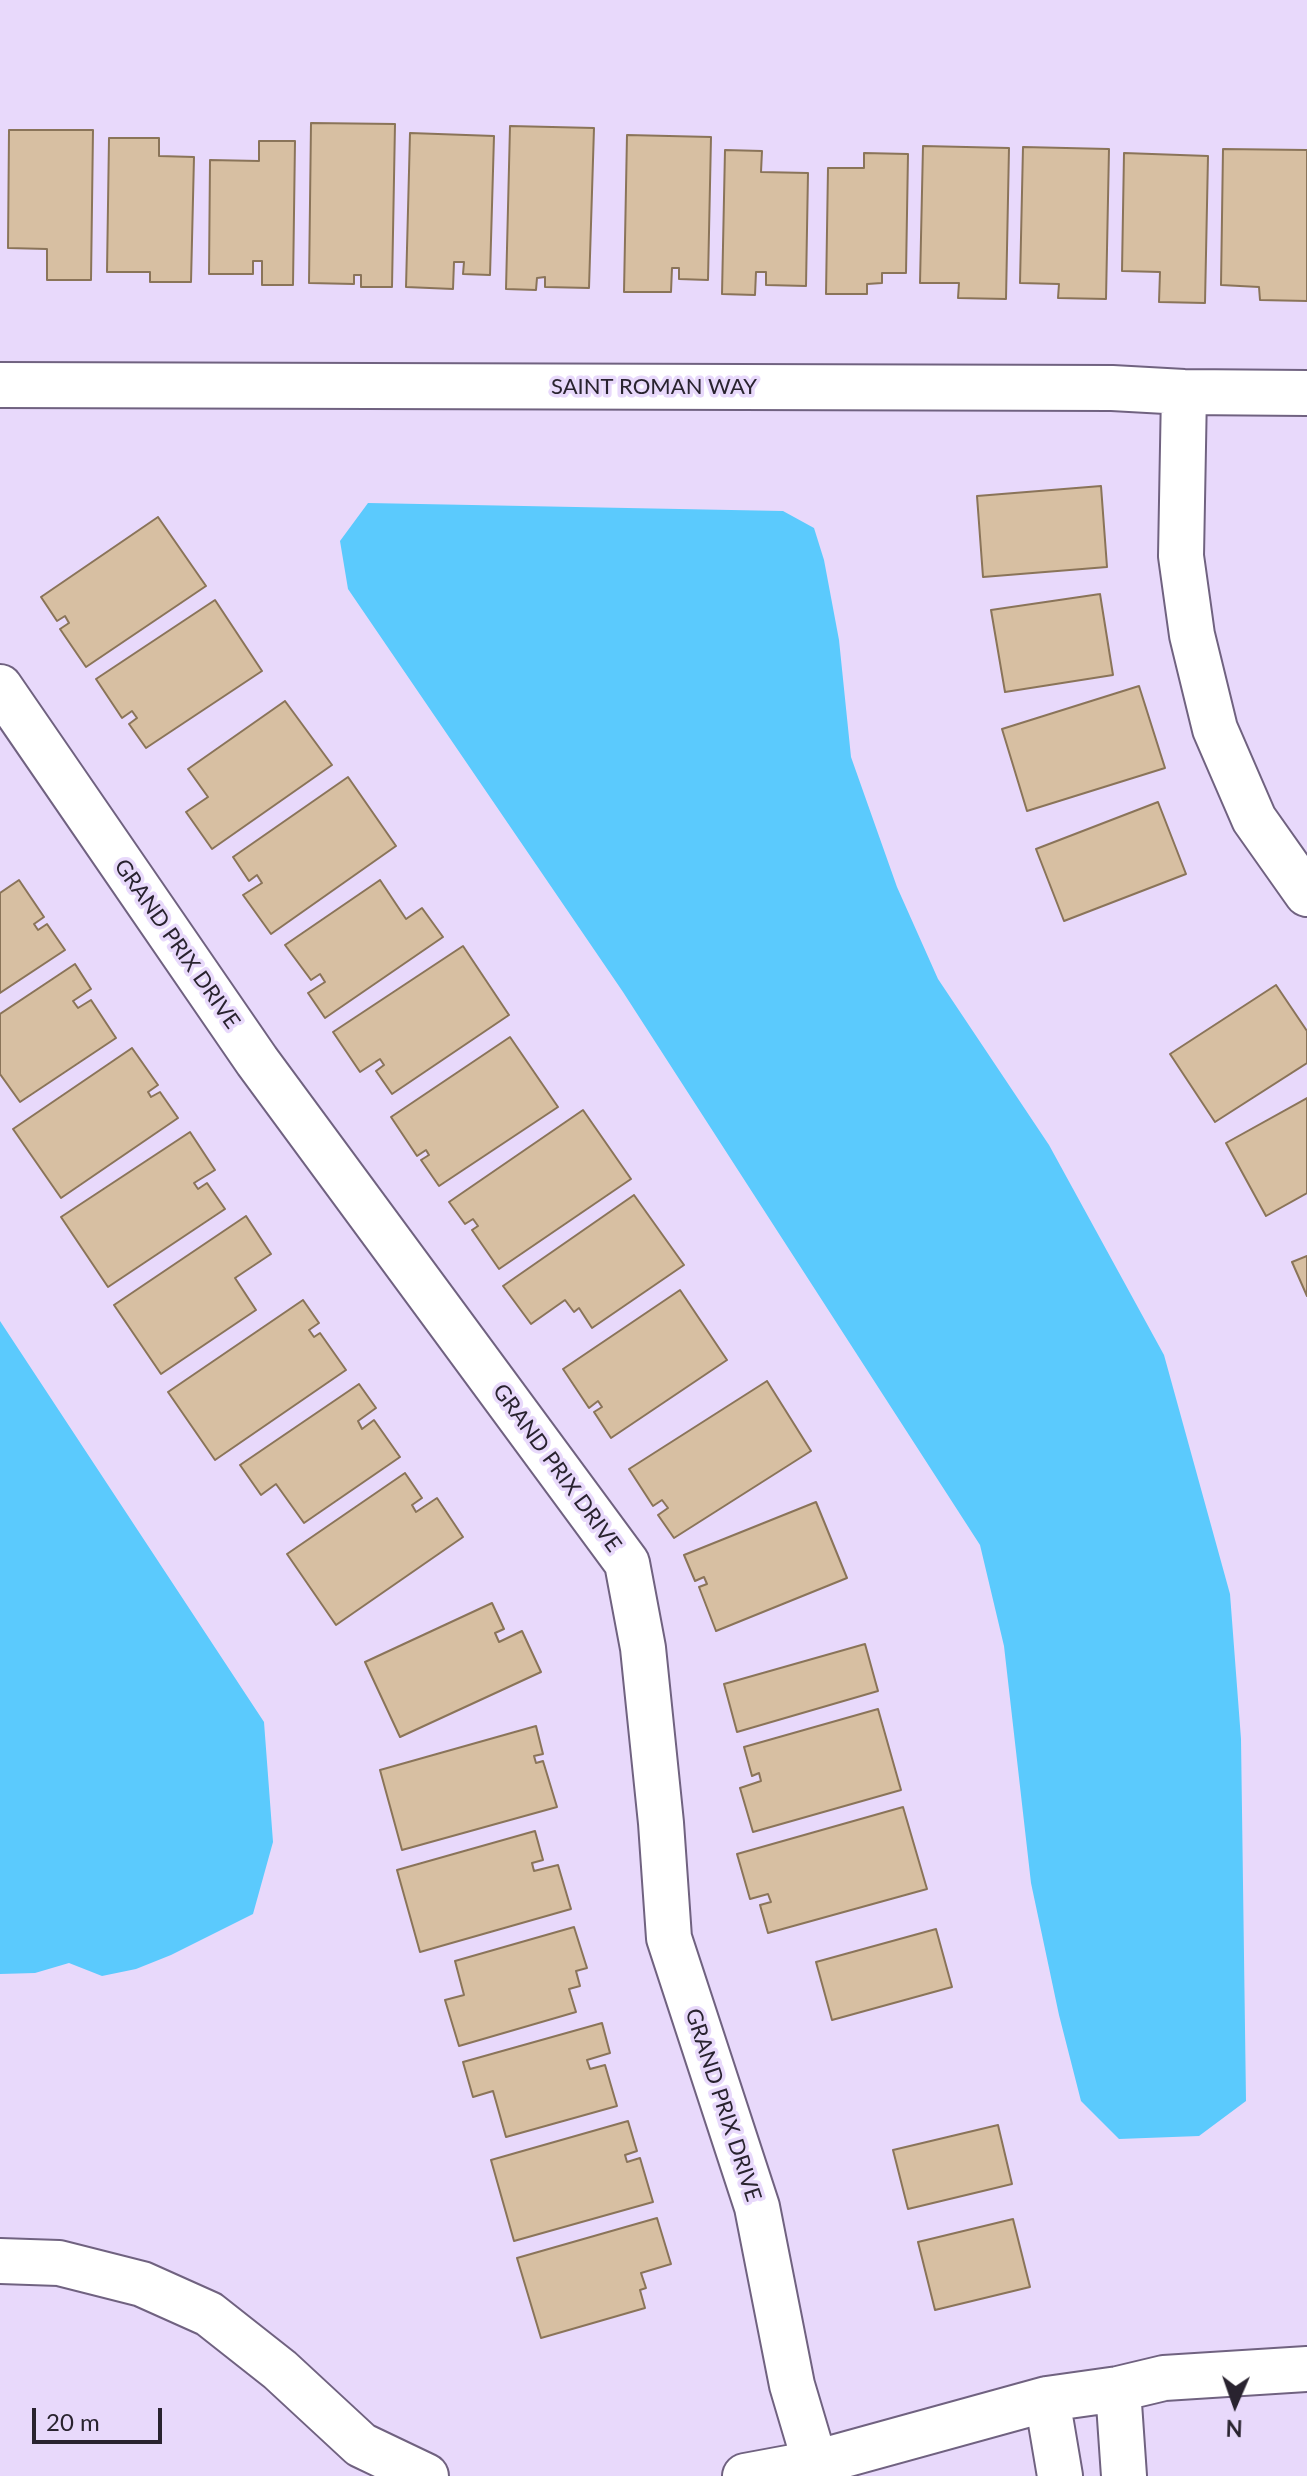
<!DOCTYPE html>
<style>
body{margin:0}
#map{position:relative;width:1307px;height:2476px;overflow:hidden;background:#e8d9fb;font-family:Lato,sans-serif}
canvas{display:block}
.north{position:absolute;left:1195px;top:2364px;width:80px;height:80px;-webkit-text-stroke:6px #e8d9fb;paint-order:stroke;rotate:182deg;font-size:22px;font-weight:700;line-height:32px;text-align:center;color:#29232f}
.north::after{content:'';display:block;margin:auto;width:28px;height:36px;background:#29232f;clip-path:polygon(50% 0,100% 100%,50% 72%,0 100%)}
.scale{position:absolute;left:32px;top:2408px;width:130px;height:36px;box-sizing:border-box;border:4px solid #29232f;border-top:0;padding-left:10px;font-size:24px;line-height:28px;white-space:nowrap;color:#29232f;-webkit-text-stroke:6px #e8d9fb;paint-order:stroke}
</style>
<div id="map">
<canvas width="1307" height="2476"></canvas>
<div class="north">N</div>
<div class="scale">20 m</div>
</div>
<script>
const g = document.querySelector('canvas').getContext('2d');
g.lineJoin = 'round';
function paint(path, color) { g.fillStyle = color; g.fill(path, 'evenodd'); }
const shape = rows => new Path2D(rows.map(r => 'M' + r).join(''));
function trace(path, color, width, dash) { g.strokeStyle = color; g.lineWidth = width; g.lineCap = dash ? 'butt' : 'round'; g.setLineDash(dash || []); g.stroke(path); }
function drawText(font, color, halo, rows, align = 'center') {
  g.font = font + ' Lato,sans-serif'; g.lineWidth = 7; g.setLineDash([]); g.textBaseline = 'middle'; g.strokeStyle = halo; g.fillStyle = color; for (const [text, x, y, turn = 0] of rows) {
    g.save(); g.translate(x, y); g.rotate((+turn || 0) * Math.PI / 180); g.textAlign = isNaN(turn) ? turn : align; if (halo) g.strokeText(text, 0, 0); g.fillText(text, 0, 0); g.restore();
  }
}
const water = shape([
 [368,503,783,511,814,528,824,560,839,640,851,757,897,887,938,979,1049,1145,1164,1355,1230,1594,1241,1739,1246,2101,1199,2136,1119,2139,1081,2101,1059,2015,1031,1883,1004,1646,980,1545,623,992,348,589,340,541],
 [0,1321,264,1722,273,1842,253,1914,171,1955,136,1969,102,1976,69,1963,35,1973,0,1974]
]);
const building = shape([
 [311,123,395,124,392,287,361,287,361,275,354,275,354,284,309,283,311,123],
 [510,126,594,128,589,288,545,287,545,277,537,278,536,290,506,289,510,126],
 [9,130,93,130,91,280,47,280,47,249,8,248,9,130],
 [410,133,494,136,490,275,463,274,464,262,454,262,453,289,406,287,410,133],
 [627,135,711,137,708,280,679,279,679,268,672,268,671,292,624,292,627,135],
 [109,138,159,138,159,156,194,157,191,282,150,282,150,272,107,272,109,138],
 [259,141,295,141,293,285,262,285,262,261,253,261,253,274,209,274,210,160,259,161,259,141],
 [923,146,1009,148,1006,299,958,298,959,283,920,283,923,146],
 [1023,147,1109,149,1106,299,1058,298,1059,284,1020,283,1023,147],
 [1223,149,1307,150,1307,301,1260,300,1259,287,1221,285,1223,149],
 [725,150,762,151,761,172,808,173,806,286,766,285,766,272,756,272,755,295,722,294,725,150],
 [864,153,908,154,906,273,882,273,882,283,867,284,867,294,826,294,828,168,864,168,864,153],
 [1124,153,1208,156,1205,303,1159,302,1160,272,1122,271,1124,153],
 [1101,486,1107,567,983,577,977,496,1101,486],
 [158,517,206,586,86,667,60,629,69,623,65,616,57,621,41,597,158,517],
 [1100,594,1113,675,1005,692,991,610,1100,594],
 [215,600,262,671,146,748,129,724,137,718,132,711,122,718,96,679,215,600],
 [1139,686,1165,768,1027,811,1002,729,1139,686],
 [285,701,332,765,212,849,186,812,208,797,188,769,285,701],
 [348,777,396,846,271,934,243,895,262,883,257,875,249,881,233,857,348,777],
 [1158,802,1186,874,1064,921,1036,849,1158,802],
 [19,880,44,917,34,924,38,930,47,924,65,950,0,993,0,893,19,880],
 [380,880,406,919,422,908,443,937,325,1018,308,993,325,982,320,974,311,980,285,945,380,880],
 [463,946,509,1015,392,1094,376,1071,384,1065,380,1059,360,1072,333,1032,463,946],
 [75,964,91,989,73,1001,78,1008,91,1000,116,1038,20,1102,0,1074,0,1014,75,964],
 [1276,985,1307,1031,1307,1063,1215,1122,1170,1054,1276,985],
 [510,1037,558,1107,439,1186,421,1160,429,1155,426,1150,417,1156,391,1117,510,1037],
 [132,1048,158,1085,148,1092,151,1097,160,1092,178,1118,61,1198,13,1129,132,1048],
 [1307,1098,1307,1193,1266,1216,1226,1143,1307,1098],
 [583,1110,631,1179,499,1269,472,1230,478,1226,473,1219,465,1224,449,1202,583,1110],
 [190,1132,215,1170,194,1183,198,1189,207,1183,225,1209,108,1287,61,1217,190,1132],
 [634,1195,684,1265,592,1328,579,1308,574,1312,565,1300,531,1324,503,1286,634,1195],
 [246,1216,271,1254,235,1278,256,1310,161,1374,114,1305,246,1216],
 [1307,1256,1307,1296,1292,1262,1307,1256],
 [680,1290,727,1360,611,1438,594,1412,602,1407,598,1401,589,1408,563,1369,680,1290],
 [303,1300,319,1323,309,1330,314,1337,320,1333,346,1370,215,1460,168,1392,303,1300],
 [767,1381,811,1451,674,1538,658,1515,668,1508,662,1500,653,1506,629,1469,767,1381],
 [359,1384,376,1408,358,1421,362,1429,374,1420,400,1457,304,1523,276,1484,261,1495,240,1465,359,1384],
 [405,1473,422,1498,412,1505,416,1512,437,1498,463,1537,336,1625,287,1554,405,1473],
 [816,1502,847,1578,716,1631,699,1587,707,1584,704,1577,695,1581,684,1555,816,1502],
 [492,1603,504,1629,495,1633,499,1642,522,1631,541,1672,400,1737,365,1662,492,1603],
 [865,1644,878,1691,737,1732,724,1684,865,1644],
 [878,1709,901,1790,753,1832,740,1788,761,1781,759,1773,752,1776,744,1747,878,1709],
 [536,1726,543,1754,534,1756,536,1763,543,1761,557,1807,402,1850,380,1770,536,1726],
 [903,1807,927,1889,768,1933,760,1905,771,1902,768,1894,750,1899,737,1854,903,1807],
 [535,1831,543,1860,532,1863,534,1871,558,1865,571,1909,420,1952,397,1870,535,1831],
 [574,1927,587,1968,576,1971,580,1986,569,1989,576,2012,459,2046,445,2000,464,1995,455,1961,574,1927],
 [936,1929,952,1987,832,2020,816,1962,936,1929],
 [602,2023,610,2053,587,2060,590,2069,605,2065,617,2106,506,2137,493,2091,473,2097,463,2062,602,2023],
 [628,2121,637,2151,625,2155,627,2162,640,2158,653,2202,514,2241,491,2160,628,2121],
 [998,2125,1012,2184,908,2209,893,2150,998,2125],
 [657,2218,671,2264,641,2273,646,2288,640,2290,645,2308,541,2338,517,2258,657,2218],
 [1013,2219,1030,2287,935,2310,918,2242,1013,2219]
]);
const minor = shape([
 [0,385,1112,388,1184,392,1307,393],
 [1184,392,1181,556,1192,635,1215,729,1254,819,1307,894],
 [0,687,257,1061,627,1563,643,1648,661,1823,669,1938,757,2207,792,2385,819,2476],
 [0,2261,59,2263,142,2284,209,2314,280,2370,361,2445,426,2476],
 [1118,2389,1124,2476],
 [1047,2399,1060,2476],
 [745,2476,815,2463,1047,2399,1118,2389,1164,2378,1307,2369]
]);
const streetNames = [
 ["SAINT ROMAN WAY",654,387],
 ["GRAND PRIX DRIVE",177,944,55],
 ["GRAND PRIX DRIVE",557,1468,54],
 ["GRAND PRIX DRIVE",723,2105,72]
];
paint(water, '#5bcafd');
paint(building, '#d7bfa2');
trace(building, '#8a7459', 2);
trace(minor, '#706280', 48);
trace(minor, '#fff', 44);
drawText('22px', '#29232f', '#e8d9fb', streetNames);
</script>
